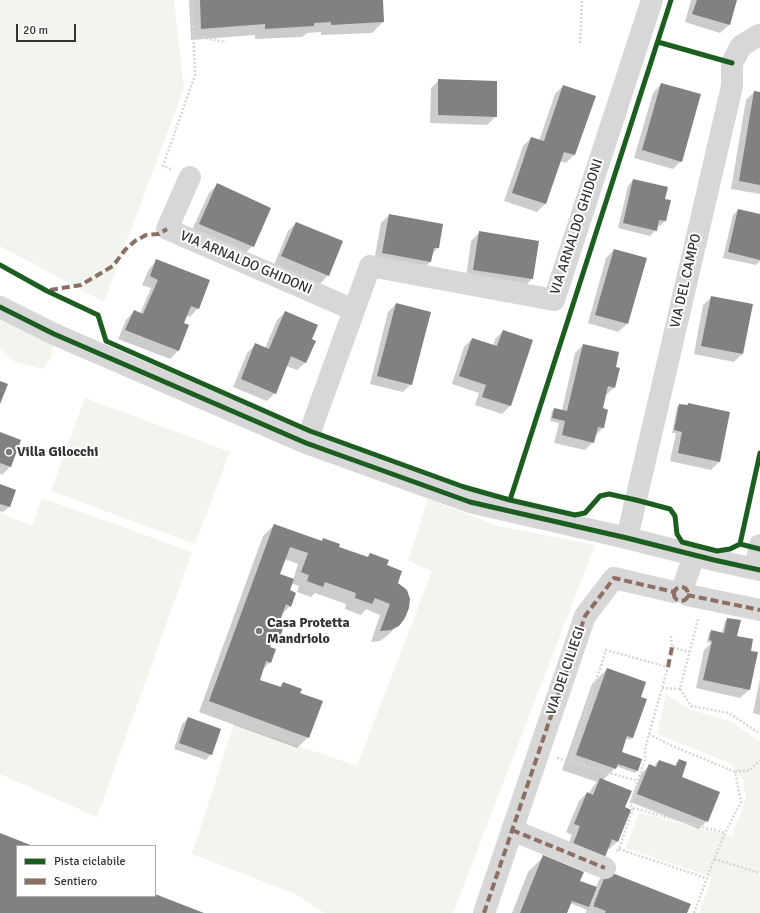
<!DOCTYPE html>
<style>
body{margin:0}
#map{position:relative;width:760px;height:913px;overflow:hidden;background:#fff;font-family:Signika,sans-serif}
canvas{display:block}
.legend{position:absolute;left:16px;top:845px;width:140px;height:52px;box-sizing:border-box;background:#fff;border:1px solid #adadad;margin:0;padding:5px 7px;list-style:none;font-size:12px;color:#333}
.legend li{display:flex;align-items:center;gap:8px;height:20px}
.legend b{width:20px;border:1px solid #adadad}
.scale{position:absolute;left:16px;top:24px;width:60px;height:18px;box-sizing:border-box;border:2px solid #333;border-top:0;padding-left:5px;font-size:12px;line-height:14px;white-space:nowrap;color:#333;-webkit-text-stroke:3px #fff;paint-order:stroke}
</style>
<div id="map">
<canvas width="760" height="913"></canvas>
<ul class="legend">
<li><b style="height:5px;background:#1b5e20"></b>Pista ciclabile</li>
<li><b style="height:5px;background:#8d6e63"></b>Sentiero</li>
</ul>
<div class="scale">20 m</div>
</div>
<script>
const g = document.querySelector('canvas').getContext('2d');
g.lineJoin = 'round';
function paint(path, color) { g.fillStyle = color; g.fill(path, 'evenodd'); }
const shape = rows => new Path2D(rows.map(r => 'M' + r).join(''));
function trace(path, color, width, dash) { g.strokeStyle = color; g.lineWidth = width; g.lineCap = dash ? 'butt' : 'round'; g.setLineDash(dash || []); g.stroke(path); }
function drawText(font, color, halo, rows, align = 'center') {
  g.font = font + ' Signika,sans-serif'; g.lineWidth = 4; g.setLineDash([]); g.textBaseline = 'middle'; g.strokeStyle = halo; g.fillStyle = color; for (const [text, x, y, turn = 0] of rows) {
    g.save(); g.translate(x, y); g.rotate((+turn || 0) * Math.PI / 180); g.textAlign = isNaN(turn) ? turn : align; if (halo) g.strokeText(text, 0, 0); g.fillText(text, 0, 0); g.restore();
  }
}
const green = shape([
 [0,0,174,0,184,88,104,302,0,246],
 [0,317,54,342,51,358,42,369,14,361,0,349],
 [85,398,230,452,195,544,51,491],
 [42,498,192,552,97,817,0,774,0,513,33,526],
 [428,499,498,526,595,545,453,913,325,913,293,893,192,854,234,724,357,766,432,571,408,561],
 [666,695,691,710,730,721,760,742,760,913,699,913,712,877,626,848,639,813,732,836,746,798,743,780,730,763,657,734]
]);
const shadow = shape([
 [189,0,382,0,383,22,372,33,321,35,321,32,307,33,302,37,255,39,255,35,191,40],
 [691,0,736,0,729,25,720,33,685,22],
 [439,80,496,116,487,125,430,123,431,88],
 [661,84,681,161,673,169,634,158,653,93],
 [563,86,595,97,574,155,566,163,560,161,545,204,537,212,504,201,523,146,531,138,539,141,555,94],
 [754,92,760,93,760,194,731,189,746,100],
 [633,180,664,199,665,221,660,226,657,225,656,230,650,236,618,228,628,186],
 [217,185,253,246,244,254,191,232,209,193],
 [738,210,760,215,760,261,756,265,723,258,733,215],
 [389,215,438,248,432,254,430,262,422,270,374,261,381,223],
 [296,223,328,275,320,284,274,265,288,231],
 [480,232,532,279,524,287,466,278,471,241],
 [614,250,645,259,627,324,618,332,588,323,606,258],
 [157,260,198,308,190,317,186,315,183,323,178,351,170,359,118,339,126,320,134,311,140,314,151,288,142,285,149,269],
 [712,297,742,354,734,362,694,354,703,305],
 [396,304,411,384,403,392,370,384,388,312],
 [285,312,310,340,306,362,297,370,286,366,275,393,267,401,233,387,247,353,256,344,265,348,277,320],
 [503,331,532,341,510,406,502,414,475,405,479,393,452,384,464,347,472,339,493,346,495,339],
 [583,345,615,367,615,387,606,395,605,395,602,409,607,410,603,428,595,436,593,442,585,450,554,443,559,423,550,421,552,411,555,409,562,410,575,353],
 [688,404,719,462,711,470,670,461,676,433,672,433,677,407,680,405,687,406],
 [0,433,10,467,2,475,0,474],
 [0,485,15,491,9,507,3,512,0,511],
 [274,525,320,542,324,539,338,548,367,558,370,554,385,566,397,583,398,625,387,636,380,641,371,642,380,615,366,609,361,615,345,609,346,604,315,593,311,597,297,592,299,586,291,583,289,591,290,606,280,616,278,621,279,636,268,648,270,662,261,672,258,680,279,688,283,683,299,694,308,737,297,748,199,712,263,536],
 [285,559,298,564,293,580,279,574],
 [728,619,736,636,749,652,749,690,740,698,696,688,704,650,711,643,707,642,709,633,711,631,722,633,725,621],
 [607,669,639,701,632,738,630,740,626,738,621,753,638,770,635,773,616,766,615,768,603,780,624,808,618,841,609,849,607,849,565,852,572,835,566,832,579,801,587,793,589,794,592,788,597,782,562,770,592,684],
 [760,679,760,715,753,713],
 [188,718,211,754,206,760,174,749,182,724],
 [679,760,681,776,707,821,699,829,630,802,641,774,649,765,655,767,656,763,659,761,675,767,676,763],
 [543,857,579,881,596,888,599,880,607,872,686,913,586,913,587,910,570,903,567,913,512,913,528,872]
]);
const building = shape([
 [200,0,383,0,384,22,331,25,331,22,314,23,314,26,265,29,265,24,201,29],
 [697,0,737,0,730,25,692,14],
 [438,79,497,81,497,117,438,115],
 [661,83,701,94,682,162,642,150],
 [563,85,596,96,575,155,564,152,546,204,512,193,531,137,544,141],
 [754,91,760,92,760,185,739,181],
 [633,179,668,187,665,199,671,200,666,221,659,220,657,231,623,223],
 [217,183,271,208,254,247,199,224],
 [738,209,760,214,760,260,728,252],
 [389,214,443,224,439,248,434,248,431,262,382,253],
 [296,222,343,241,329,276,281,256],
 [479,231,539,241,533,279,473,270],
 [614,249,647,258,628,324,595,315],
 [156,259,210,280,199,309,191,306,184,323,189,325,179,351,125,330,134,310,143,314,158,280,150,276],
 [711,296,753,304,743,354,701,346],
 [396,303,431,312,412,385,377,376],
 [285,311,318,325,312,339,316,341,306,363,291,356,276,394,241,379,255,343,269,349],
 [503,330,533,340,511,406,482,397,486,385,459,376,472,338,497,346],
 [583,344,619,352,616,367,620,368,615,388,608,386,603,408,608,410,604,428,598,427,594,443,562,435,565,421,552,418,554,408,567,411],
 [0,381,8,384,0,404],
 [688,403,730,412,720,462,678,453,682,432,674,430,679,404,688,405],
 [0,432,21,440,11,467,0,463],
 [0,484,16,490,10,507,0,504],
 [274,524,322,541,323,538,340,544,339,547,368,557,370,553,389,560,387,565,402,571,398,583,407,590,410,599,409,608,405,618,399,626,391,630,380,631,390,604,375,598,372,604,355,598,356,593,325,582,323,587,307,581,309,575,301,572,308,553,290,547,280,574,294,579,290,590,296,593,291,607,286,604,280,621,285,623,280,637,274,635,270,647,276,649,271,663,266,661,260,680,281,687,283,682,302,689,300,693,323,701,309,738,209,701],
 [727,618,741,620,737,636,753,639,751,651,758,652,750,690,703,680,712,641,709,640,711,630,724,633],
 [607,668,646,682,641,697,647,699,633,738,627,736,622,752,642,759,638,771,618,764,616,769,576,755],
 [188,717,221,729,212,755,179,743],
 [679,759,687,762,682,777,720,792,708,822,637,794,649,764,656,767,659,760,676,766],
 [600,778,632,791,625,807,631,810,618,842,612,839,605,857,573,844,580,826,574,824,587,792,593,795],
 [0,833,33,846,17,846,17,896,155,896,155,894,204,913,0,913],
 [543,855,584,872,580,881,597,887,589,907,572,901,567,913,520,913],
 [607,871,691,904,687,913,605,913,606,911,593,906]
]);
const path = shape([
 [194,36,226,42],
 [580,43,582,0],
 [171,169,163,166,195,75,192,0],
 [671,636,672,647,689,652],
 [680,689,691,706,729,713,760,734],
 [649,734,670,745,735,772,741,802,725,833,714,859,760,873],
 [557,758,638,781],
 [570,761,606,650,668,667,662,688],
 [735,772,750,770,760,760],
 [633,808,725,833],
 [619,849,706,878],
 [617,851,619,849,633,808,630,804,645,759,645,749,662,688,680,689,698,619],
 [590,913,598,887],
 [694,913,714,859]
]);
const minor = shape([
 [190,177,167,229,354,310],
 [0,307,54,334,306,443,470,502,627,538,714,560,760,570],
 [306,443,370,266,554,300,652,0],
 [627,538,732,86,732,63,741,46,759,35],
 [755,569,760,545],
 [683,587,694,556],
 [687,595,760,610],
 [512,830,605,868],
 [484,913,585,616,614,578,674,592]
]);
const quiet = shape([
 [50,290,81,285,113,266,125,250,135,241,146,235,159,234,167,229],
 '674 594a7 7 0 1 1 14 0a7 7 0 1 1-14 0Z',
 [687,595,760,610],
 [668,667,672,647],
 [512,830,605,868],
 [484,913,585,616,614,578,674,592]
]);
const cycleway = shape([
 [658,42,732,63],
 [0,265,47,291,98,315,106,341,310,431,464,487,510,500,575,515,585,513,600,496,609,494,636,500,670,509,675,516,677,534,682,542,717,551,730,549,740,544,760,549],
 [0,307,54,334,306,443,470,502,627,538,714,560,760,570],
 [510,500,671,0],
 [740,544,760,453]
]);
const markers = [
 [9,452,4,"#7a7a7a"],
 [259,631,4,"#7a7a7a"]
];
const streetNames = [
 ["VIA ARNALDO GHIDONI",577,227,-72],
 ["VIA ARNALDO GHIDONI",246,263,23],
 ["VIA DEL CAMPO",686,281,-77],
 ["VIA DEI CILIEGI",566,671,-71]
];
const poiNames = [
 ["Villa Gilocchi",17,452],
 ["Casa Protetta",267,623],
 ["Mandriolo",267,639]
];
paint(green, '#f1f5ed');
paint(shadow, '#0003');
paint(building, '#818181');
trace(path, '#d6d6d6', 2.5, [2, 2]);
trace(minor, '#d7d7d7', 22);
trace(quiet, '#8d6e63', 4, [8, 4]);
trace(cycleway, '#1b5e20', 5);
for (const [x, y, r, color] of markers) { const dot = new Path2D(); dot.arc(x, y, r, 0, 2 * Math.PI); g.fillStyle = color; g.fill(dot); trace(dot, '#fff', 1.5); }
drawText('14px', '#333', '#fff', streetNames);
drawText('bold 14px', '#333', '#fff', poiNames, 'left');
</script>
